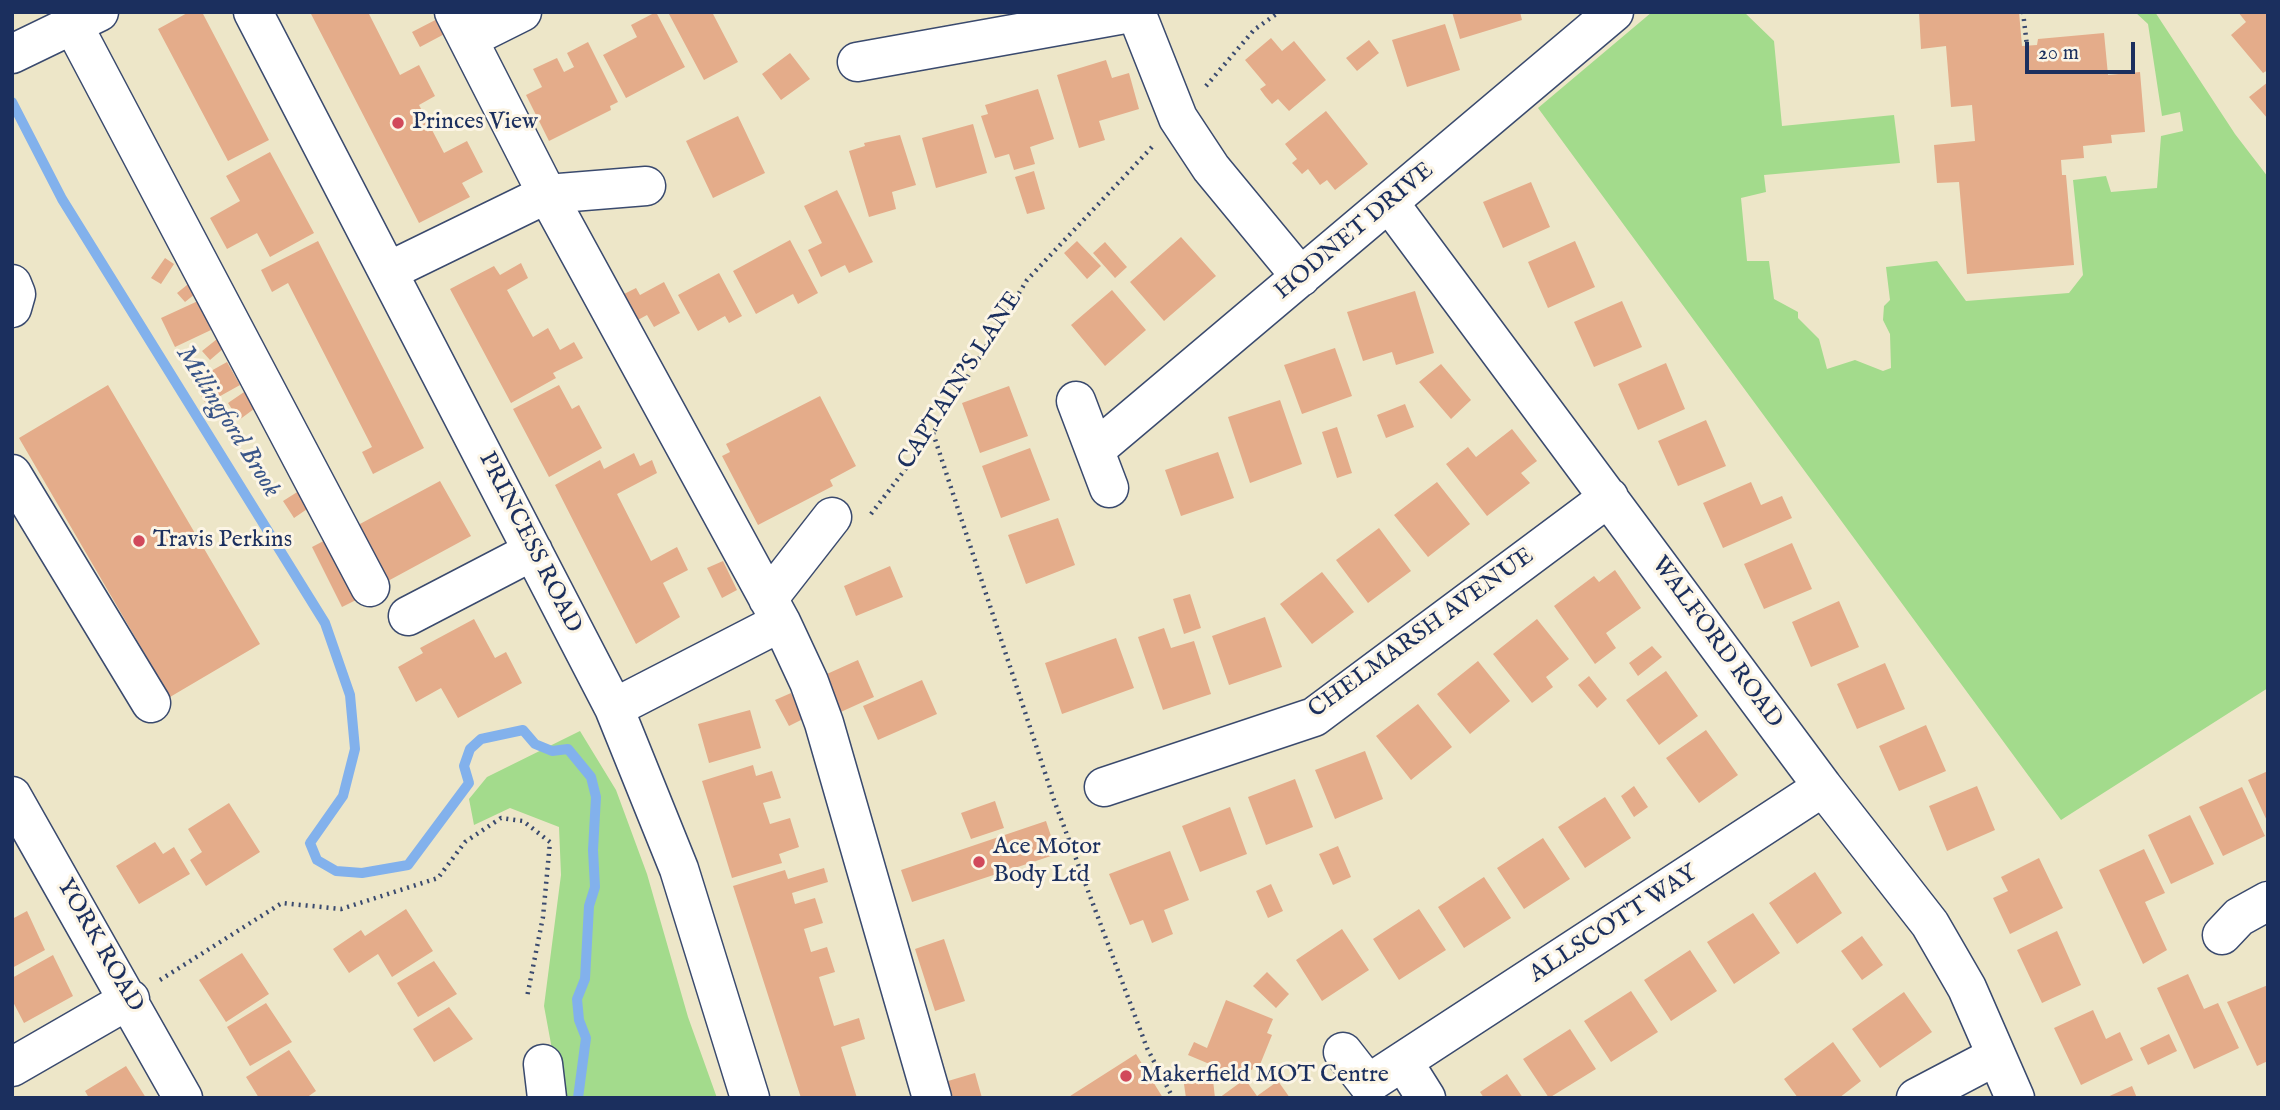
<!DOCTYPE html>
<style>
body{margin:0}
#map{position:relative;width:2280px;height:1110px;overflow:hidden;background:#ede6c8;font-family:"IM FELL English",serif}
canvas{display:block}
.frame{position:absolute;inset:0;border:14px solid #1b2f5e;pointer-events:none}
.scale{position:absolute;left:2025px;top:42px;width:110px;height:32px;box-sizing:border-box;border:4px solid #1b2f5e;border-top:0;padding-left:9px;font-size:21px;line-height:24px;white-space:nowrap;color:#1b2f5e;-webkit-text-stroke:5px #fcf5e5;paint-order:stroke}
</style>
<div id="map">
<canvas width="2280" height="1110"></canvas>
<div class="frame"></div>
<div class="scale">20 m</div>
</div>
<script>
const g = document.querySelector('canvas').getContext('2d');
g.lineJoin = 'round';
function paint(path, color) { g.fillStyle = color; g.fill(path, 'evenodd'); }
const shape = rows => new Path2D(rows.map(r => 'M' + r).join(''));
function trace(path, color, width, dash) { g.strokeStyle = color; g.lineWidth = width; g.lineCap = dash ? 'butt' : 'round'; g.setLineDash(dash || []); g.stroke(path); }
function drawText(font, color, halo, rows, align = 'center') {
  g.font = font + ' "IM FELL English",serif'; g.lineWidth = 6; g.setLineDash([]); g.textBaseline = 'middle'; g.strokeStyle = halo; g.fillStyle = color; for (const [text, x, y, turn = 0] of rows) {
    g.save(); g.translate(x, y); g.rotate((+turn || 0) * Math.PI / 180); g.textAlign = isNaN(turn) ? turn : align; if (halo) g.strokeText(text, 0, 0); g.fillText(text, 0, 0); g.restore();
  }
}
const green = shape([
 [1652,12,1744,12,1774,41,1782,126,1894,115,1900,163,1764,175,1766,192,1741,198,1747,261,1769,261,1774,299,1798,312,1798,318,1819,339,1827,369,1855,360,1883,371,1891,368,1890,334,1883,320,1884,306,1890,300,1886,267,1937,261,1966,301,2069,293,2083,275,2073,180,2106,176,2111,192,2157,188,2161,136,2183,131,2180,112,2162,116,2148,24,2135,12,2155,12,2235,134,2268,177,2268,688,2061,820,1538,108],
 [580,731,616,790,647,874,688,1017,717,1098,561,1098,544,1006,561,875,559,827,510,808,474,825,469,799,487,777]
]);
const stream = shape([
 [12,102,62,199,325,623,350,695,355,749,343,796,310,843,317,860,336,871,362,873,408,865,469,783,464,766,470,749,481,739,523,730,535,744,552,751,568,749,591,777,596,797,593,850,595,887,589,906,585,979,577,999,579,1020,586,1038,578,1098]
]);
const building = shape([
 [189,12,202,12,269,140,228,161,158,29],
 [310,12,368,12,400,75,419,65,435,96,419,105,444,153,467,141,483,172,462,183,470,197,419,223],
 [656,12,685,67,626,98,603,55,637,37,631,25],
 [673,12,712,12,738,62,704,80,669,14],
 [1452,12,1520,12,1522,20,1460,39],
 [1919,12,2019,12,2022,46,2037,45,2038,39,2104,33,2108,75,2140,72,2145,132,2111,135,2112,143,2083,146,2084,158,2061,160,2062,175,2066,175,2074,265,1967,274,1959,182,1937,183,1934,145,1975,141,1972,105,1951,107,1946,46,1921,49],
 [2238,12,2268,12,2268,70,2263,73,2231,35,2246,22],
 [445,15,452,30,420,47,412,32],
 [1445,24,1460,70,1407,87,1392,40],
 [1271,38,1282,51,1294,41,1326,80,1289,111,1278,99,1272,104,1265,96,1260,89,1266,85,1245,60],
 [1369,40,1379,53,1357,71,1346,58],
 [588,42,618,102,610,106,611,110,549,141,526,95,542,87,533,69,557,58,564,72,574,67,567,53],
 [790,53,810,79,781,100,762,74],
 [1106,60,1112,78,1129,73,1139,109,1099,121,1105,140,1079,148,1057,75],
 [2268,82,2268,119,2249,97],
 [1038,89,1054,139,1030,147,1035,164,1014,170,1009,154,995,158,981,116,988,114,985,105],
 [1326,111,1368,164,1335,190,1327,180,1320,185,1308,169,1302,174,1292,163,1297,159,1285,144],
 [738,116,765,173,713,198,686,141],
 [973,124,987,173,936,188,922,138],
 [900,135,916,185,892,192,896,209,869,217,849,151,865,146,864,143],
 [270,152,314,233,270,257,257,233,227,249,210,218,240,201,226,176],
 [1034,171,1045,209,1027,214,1015,177],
 [1531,182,1550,227,1503,248,1483,202],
 [837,190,873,262,849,273,845,265,821,277,808,250,822,243,804,206],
 [1181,237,1216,276,1164,321,1130,282],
 [790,240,818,293,798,304,793,294,756,314,733,271],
 [318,241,424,448,373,474,362,452,372,447,288,283,272,292,261,270],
 [1077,241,1101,266,1087,279,1064,253],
 [1575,241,1595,287,1548,308,1528,262],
 [1105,242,1127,267,1115,278,1093,253],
 [165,258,174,264,161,284,151,278],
 [521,263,528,278,507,290,533,337,548,328,560,350,574,342,583,358,553,373,556,378,511,403,450,289,494,266,500,275],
 [719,273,742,316,729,323,725,316,698,331,678,295],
 [192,281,200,290,185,302,177,293],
 [664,282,680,313,654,327,647,315,636,321,622,295,636,288,640,295],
 [1112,290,1146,330,1105,366,1071,325],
 [1415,291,1434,353,1396,365,1392,352,1363,361,1347,312],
 [198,301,211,330,175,347,161,318],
 [1622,301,1642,347,1594,367,1574,322],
 [217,339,224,348,210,360,202,351],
 [1335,348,1352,396,1302,414,1284,365],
 [227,362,240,385,206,404,193,381],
 [1666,363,1685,409,1638,430,1618,384],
 [1441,364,1471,400,1451,419,1419,382],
 [108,385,260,644,170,697,19,438],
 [559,385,572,409,579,405,602,448,549,477,513,409],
 [1009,386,1028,436,980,453,962,403],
 [247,390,258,406,239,420,228,403],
 [820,396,856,466,830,480,833,486,758,525,722,456,730,452,726,444],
 [1280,400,1302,464,1250,483,1228,417],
 [1405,404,1414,427,1386,438,1377,415],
 [1706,420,1726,466,1678,486,1658,441],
 [1337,427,1352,473,1337,478,1322,432],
 [1512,429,1537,461,1521,473,1530,483,1487,516,1446,464,1468,447,1476,457],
 [1030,448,1050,500,1001,518,982,466],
 [1218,452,1234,498,1181,516,1165,470],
 [634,453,640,466,652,460,657,473,617,494,651,561,677,547,688,570,663,583,680,617,636,644,555,485,600,460,604,469],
 [440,481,471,536,375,588,345,532],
 [1437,482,1470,524,1428,557,1394,515],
 [1751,482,1761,505,1782,496,1792,518,1723,548,1703,503],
 [302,489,313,505,294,518,283,501],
 [1058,518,1075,565,1026,584,1008,535],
 [1379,528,1411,571,1368,603,1336,560],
 [337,534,368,594,342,607,312,547],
 [1792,543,1812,589,1764,609,1744,564],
 [723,561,737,590,722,598,707,568],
 [890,566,903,597,856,616,844,586],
 [1615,570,1641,608,1606,633,1616,648,1595,664,1554,606,1594,576,1599,582],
 [1322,572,1354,612,1312,644,1280,604],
 [1190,594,1201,628,1184,634,1173,599],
 [1839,601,1859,647,1811,667,1792,622],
 [1265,617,1282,667,1229,685,1212,636],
 [474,619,495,658,506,652,522,683,458,718,441,688,416,702,398,667,423,653,420,648],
 [1537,619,1569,659,1546,677,1553,687,1532,703,1493,654],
 [1164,628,1171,648,1194,641,1211,694,1163,710,1138,637],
 [1116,638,1134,688,1062,714,1045,663],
 [1652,646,1662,657,1638,676,1629,663],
 [858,660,874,697,834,715,818,678],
 [1478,661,1510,701,1470,734,1437,694],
 [1885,663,1905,709,1857,729,1837,684],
 [1666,671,1698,716,1659,745,1626,700],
 [1589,676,1607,699,1597,708,1578,685],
 [922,680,937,714,878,740,863,706],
 [791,693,803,719,789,726,775,700],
 [1418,704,1452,747,1411,780,1376,736],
 [750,710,761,748,709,763,698,724],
 [1926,725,1946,771,1899,791,1879,746],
 [1706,730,1738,775,1699,803,1666,758],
 [1365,751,1383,799,1335,819,1315,770],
 [753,765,756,776,772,771,781,798,763,803,770,824,790,818,799,847,779,854,782,863,732,878,702,781],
 [2268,771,2268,823,2248,780],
 [1295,779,1313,827,1266,845,1248,797],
 [1634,786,1648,807,1634,817,1621,796],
 [1977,786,1995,830,1947,851,1929,806],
 [2242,787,2265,836,2223,856,2199,807],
 [1605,797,1631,838,1585,868,1558,827],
 [995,801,1004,828,971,839,961,813],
 [229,803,260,852,206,886,190,860,202,852,188,829],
 [1230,807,1247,854,1200,872,1182,826],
 [2190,815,2214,864,2171,884,2148,835],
 [1046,821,1057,854,912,902,901,870],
 [1543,838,1570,879,1524,909,1497,868],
 [155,842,163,854,174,847,190,874,139,904,116,866],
 [1338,846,1351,877,1333,885,1319,854],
 [2144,849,2165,893,2145,902,2167,950,2143,964,2099,870],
 [1170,851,1189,900,1164,910,1173,934,1152,943,1143,920,1130,925,1109,874],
 [2039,858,2063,908,2010,934,1993,898,2008,891,2001,877],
 [824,868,828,882,792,893,795,904,815,898,823,923,804,929,811,952,827,947,835,972,819,977,834,1026,859,1018,865,1039,841,1047,857,1098,801,1098,733,886,785,870,788,879],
 [1815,872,1842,913,1797,944,1769,903],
 [1484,877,1511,918,1464,948,1438,907],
 [1271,884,1283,911,1268,918,1256,891],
 [406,909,433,951,392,977,378,954,349,973,333,949,361,930,365,936],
 [1419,909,1446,950,1399,980,1373,939],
 [27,911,45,950,12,968,12,919],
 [1753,913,1780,953,1734,984,1707,942],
 [1342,929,1369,970,1322,1001,1296,960],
 [2057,931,2081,985,2042,1003,2017,950],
 [1862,936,1883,965,1862,980,1841,951],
 [944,939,965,1001,935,1011,915,949],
 [1690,950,1717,991,1671,1021,1644,980],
 [242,953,269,994,226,1022,199,980],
 [53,955,73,996,24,1023,12,1000,12,978],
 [434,961,457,994,418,1017,397,983],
 [1267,972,1289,994,1276,1008,1253,986],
 [2188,974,2204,1009,2218,1003,2239,1048,2194,1069,2157,988],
 [2268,985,2268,1061,2257,1066,2227,1002],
 [1631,991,1658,1032,1611,1062,1584,1021],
 [1904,992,1932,1032,1880,1068,1852,1029],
 [1226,1000,1273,1019,1267,1033,1272,1035,1259,1067,1254,1065,1252,1070,1242,1066,1238,1076,1188,1055,1194,1042,1207,1048],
 [266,1003,292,1042,250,1066,227,1027],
 [449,1007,473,1039,434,1062,413,1029],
 [2093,1010,2106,1039,2120,1032,2133,1060,2081,1085,2054,1028],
 [1570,1029,1596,1069,1549,1098,1523,1059],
 [2169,1034,2177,1051,2148,1065,2140,1048],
 [1833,1042,1861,1081,1839,1098,1798,1098,1784,1079],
 [289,1050,316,1091,306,1098,259,1098,246,1077],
 [1136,1054,1163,1098,1067,1098],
 [126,1066,146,1098,89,1098,85,1091],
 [975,1073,982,1098,953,1098,948,1081],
 [1507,1074,1523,1098,1484,1098,1480,1092],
 [1245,1079,1257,1096,1278,1081,1290,1098,1219,1098],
 [1213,1080,1215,1098,1186,1098,1184,1084],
 [2132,1086,2137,1098,2105,1098]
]);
const path = shape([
 [2023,12,2027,46],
 [1206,86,1254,30,1279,12],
 [933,433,1054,800,1147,1048,1173,1098],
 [871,514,933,433,1027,280,1152,147],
 [160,980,282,903,341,909,438,878,465,842,501,818,523,821,550,842,543,917,527,997]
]);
const minor = shape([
 [70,12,73,25,370,587],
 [253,12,614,708,679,869,750,1098],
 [454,12,547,194,781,622,809,682,824,723,932,1098],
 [468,39,522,12],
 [12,54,99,12],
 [857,62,1136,12,1178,118,1211,168,1301,277],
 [1390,204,1823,787,1930,924,1967,988,2015,1098],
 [389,271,547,194,646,186],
 [12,284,16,294,12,308],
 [1076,401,1109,488],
 [1095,450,1614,12],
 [12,474,151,703],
 [768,599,832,517],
 [408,616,533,551],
 [614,708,781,622],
 [1104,787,1314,717,1609,497],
 [12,796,183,1098],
 [2222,935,2239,917,2268,901],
 [1343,1052,1368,1084,1823,787],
 [1404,1063,1426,1098],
 [543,1064,547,1098],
 [12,1067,130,999],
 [1916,1098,1996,1056]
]);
const markers = [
 [398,123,7,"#d1495b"],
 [139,541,7,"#d1495b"],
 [979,862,7,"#d1495b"],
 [1126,1076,7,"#d1495b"]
];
const poiNames = [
 ["Princes View",412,123],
 ["Travis Perkins",153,541],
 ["Ace Motor",993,848],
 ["Body Ltd",993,876],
 ["Makerfield MOT Centre",1140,1076]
];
const streetNames = [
 ["HODNET DRIVE",1355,232,-40],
 ["CAPTAIN'S LANE",961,381,-57],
 ["PRINCESS ROAD",529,543,63],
 ["CHELMARSH AVENUE",1422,634,-36],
 ["WALFORD ROAD",1716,643,54],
 ["ALLSCOTT WAY",1614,925,-33],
 ["YORK ROAD",99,946,60]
];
const waterNames = [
 ["Millingford Brook",227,422,58]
];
paint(green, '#a3db8c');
trace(stream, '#82b1ec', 10);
paint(building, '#e4ac8a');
trace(minor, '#3a4a6e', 41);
trace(path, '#3a4a6e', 4.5, [2, 5]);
trace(minor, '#fff', 38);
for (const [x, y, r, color] of markers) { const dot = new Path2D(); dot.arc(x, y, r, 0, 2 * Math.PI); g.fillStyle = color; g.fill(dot); trace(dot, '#fcf5e5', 2.5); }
drawText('24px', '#1b2f5e', '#fcf5e5', poiNames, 'left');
drawText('24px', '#1b2f5e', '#fcf5e5', streetNames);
drawText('italic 26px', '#3a5689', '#fcf5e5', waterNames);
</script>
